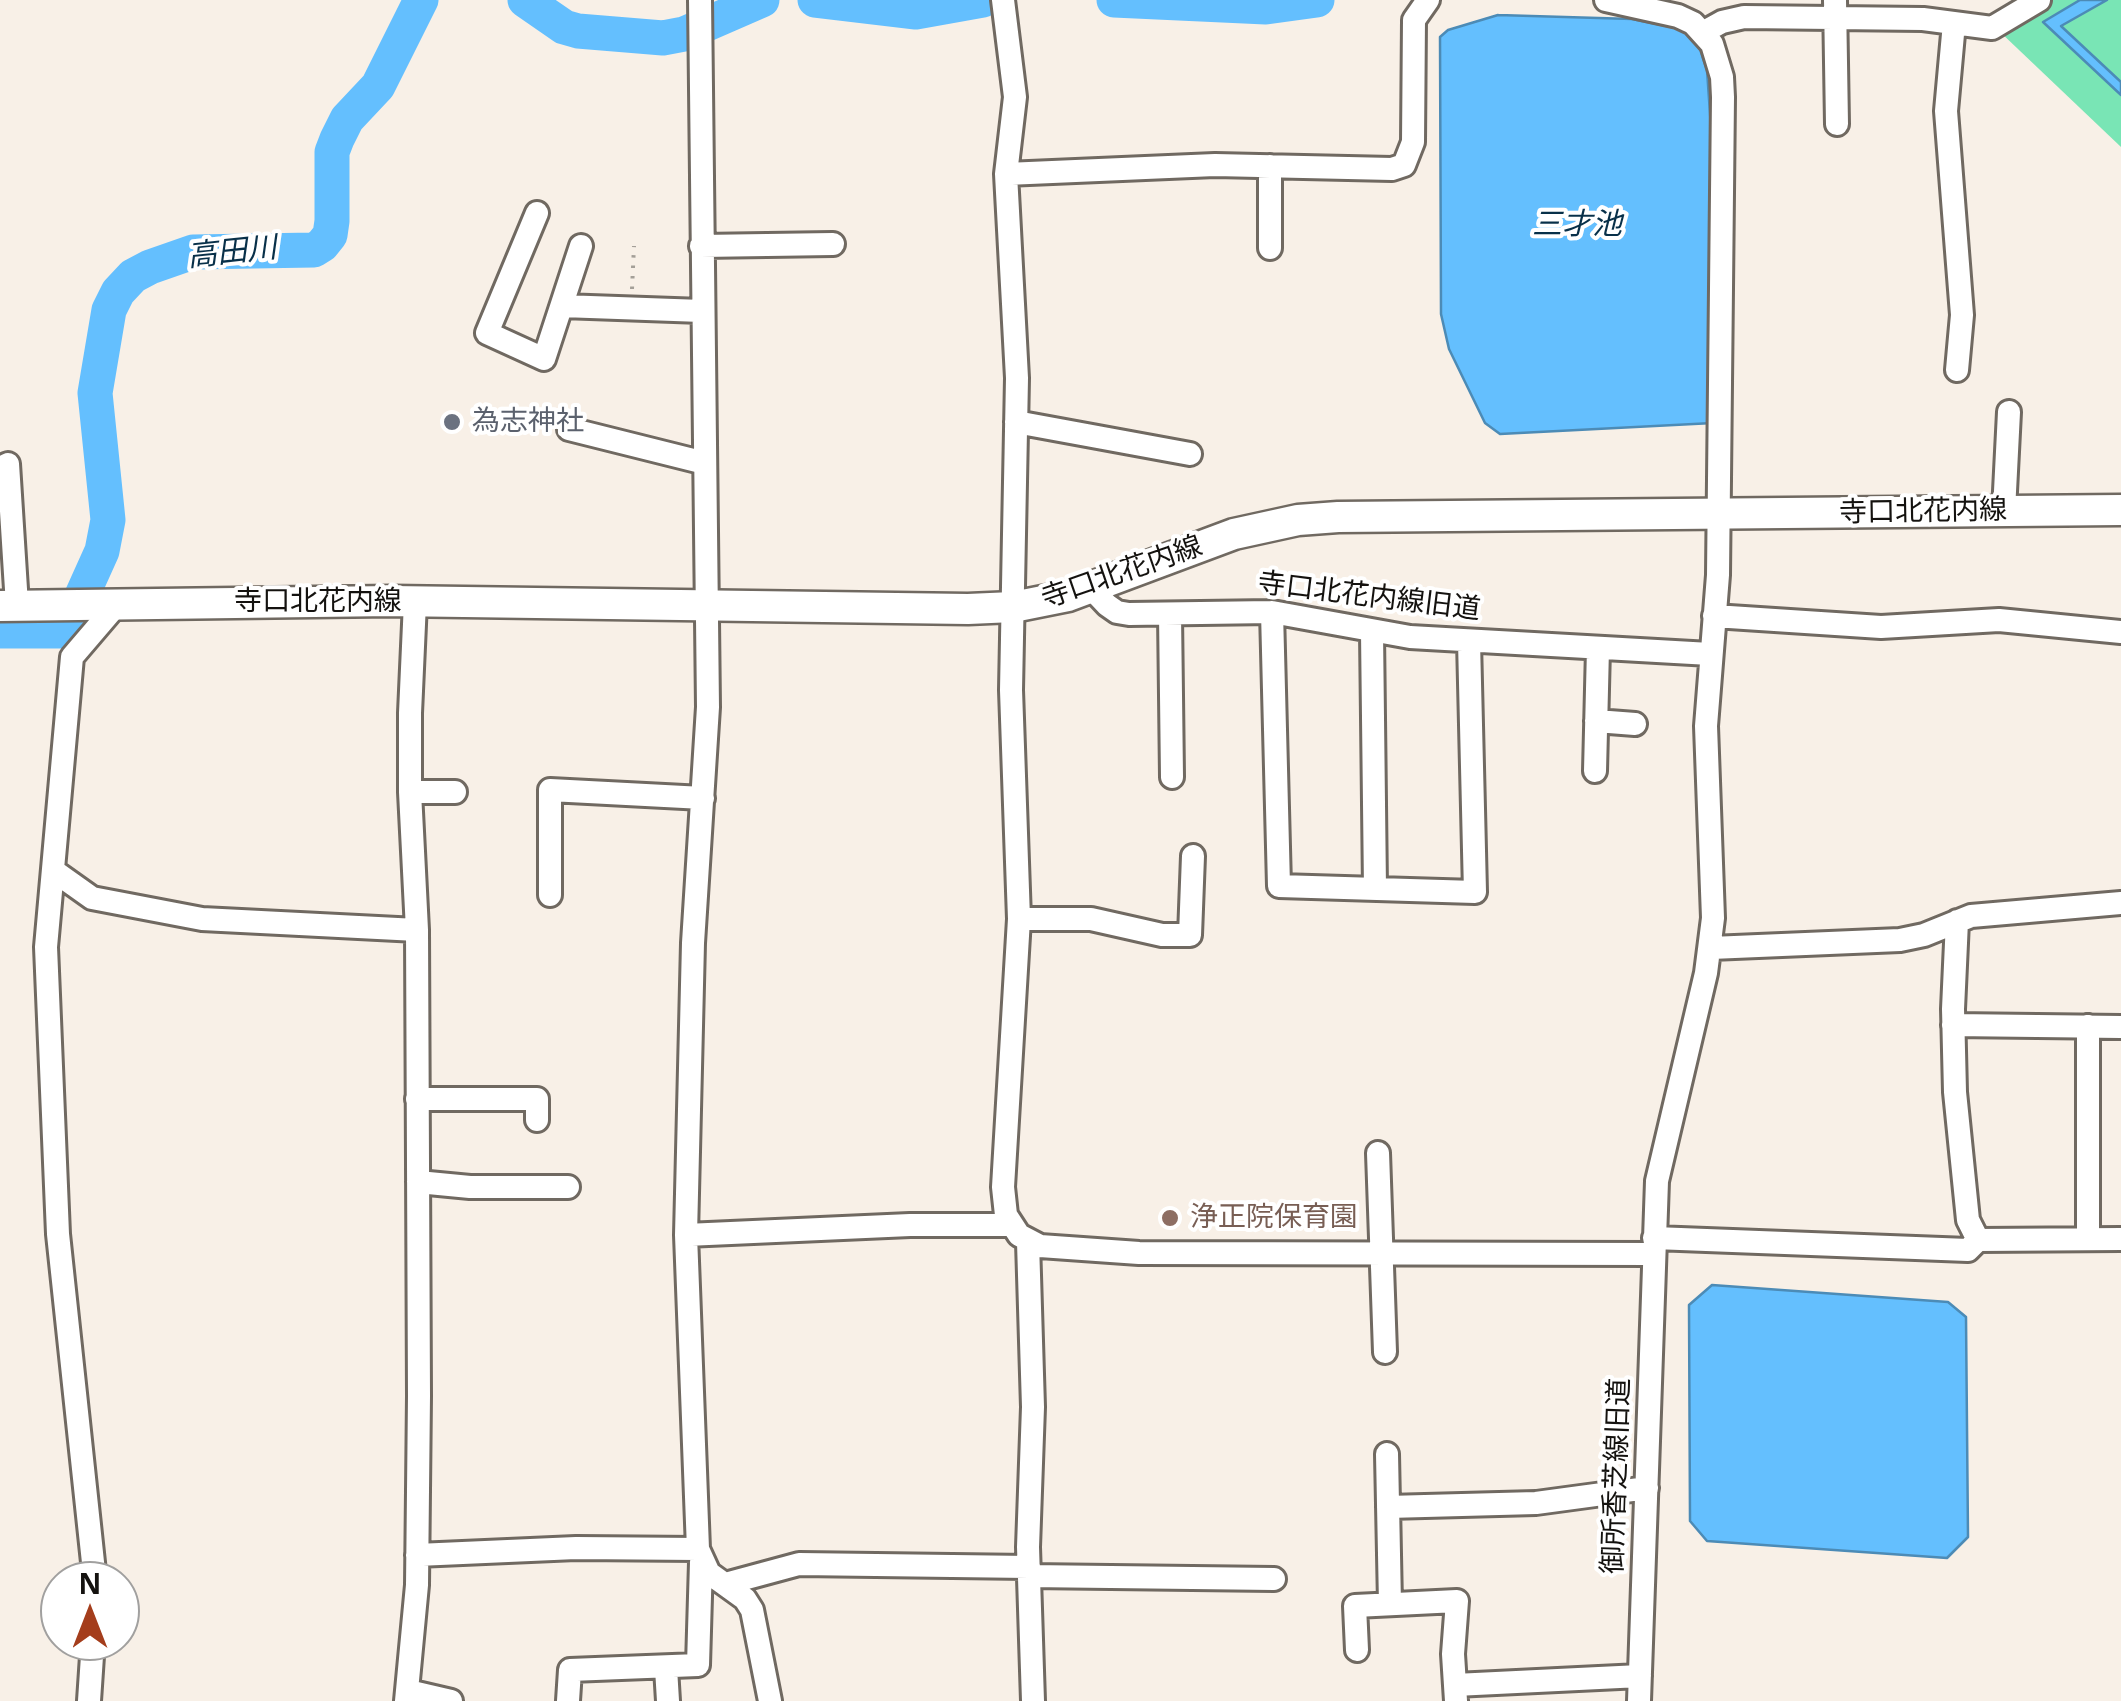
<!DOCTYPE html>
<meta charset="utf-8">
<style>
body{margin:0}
#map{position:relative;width:2121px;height:1701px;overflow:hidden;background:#f8f0e7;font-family:"Open Sans",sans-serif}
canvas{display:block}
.north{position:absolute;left:40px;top:1561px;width:100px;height:100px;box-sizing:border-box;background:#fff;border:2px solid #a1a09f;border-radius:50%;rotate:0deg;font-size:28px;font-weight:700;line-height:40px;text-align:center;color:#14120f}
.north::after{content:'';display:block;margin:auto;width:35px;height:45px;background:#a43d1c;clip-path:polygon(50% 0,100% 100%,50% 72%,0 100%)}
</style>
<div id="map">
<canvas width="2121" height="1701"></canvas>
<div class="north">N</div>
</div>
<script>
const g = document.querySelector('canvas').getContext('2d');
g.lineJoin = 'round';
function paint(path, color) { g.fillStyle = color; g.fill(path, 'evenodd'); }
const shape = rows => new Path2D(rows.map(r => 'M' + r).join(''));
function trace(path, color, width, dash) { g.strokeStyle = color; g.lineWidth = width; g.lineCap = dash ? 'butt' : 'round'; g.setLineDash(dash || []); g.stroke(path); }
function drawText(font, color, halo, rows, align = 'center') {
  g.font = font + ' "Open Sans","Noto Sans JP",sans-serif'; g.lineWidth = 8; g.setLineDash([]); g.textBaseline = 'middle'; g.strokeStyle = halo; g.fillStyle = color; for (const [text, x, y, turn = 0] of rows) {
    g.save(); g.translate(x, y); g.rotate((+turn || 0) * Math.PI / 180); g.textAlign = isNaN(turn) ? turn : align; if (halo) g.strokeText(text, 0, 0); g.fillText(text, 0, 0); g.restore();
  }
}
const green = shape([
 [2049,0,2121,0,2121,147,1998,30]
]);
const water = shape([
 [2080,0,2107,0,2061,26,2121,82,2121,95,2043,22,2080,0],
 [1498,15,1632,19,1681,29,1698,43,1707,70,1715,186,1713,423,1500,434,1485,423,1449,349,1441,314,1440,37,1448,30,1498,15],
 [1712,1285,1948,1302,1966,1317,1968,1537,1947,1558,1707,1541,1690,1521,1689,1305,1712,1285]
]);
const river = shape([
 [525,0,564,27,578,31,663,38,684,34,762,0],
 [815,0,916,12,983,0],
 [1114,0,1266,7,1317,0],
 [0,631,66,631,102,551,108,520,95,393,109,310,118,292,133,276,150,267,193,252,314,250,322,245,330,235,332,221,332,152,337,139,347,119,378,86,421,0]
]);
const path = shape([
 [632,289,634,246]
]);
const minor = shape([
 [700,0,708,707,693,943,686,1235,698,1549,709,1573,745,1599,752,1610,770,1701],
 [1003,0,1015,97,1006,174,1017,378,1011,690,1019,919,1003,1187,1006,1215,1019,1235,1040,1246,1139,1253,1654,1254],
 [1606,0,1678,16,1693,23,1712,44,1722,77,1723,97,1718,575,1706,726,1713,918,1706,973,1657,1181,1639,1701],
 [1835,0,1837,124],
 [1954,23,1946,111,1962,315,1957,370],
 [1704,32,1722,22,1744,17,1923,19,1992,28,2039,0],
 [1270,166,1270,248],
 [1006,174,1215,165,1392,169,1404,165,1413,142,1414,20,1428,0],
 [537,213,487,333,544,359,581,246],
 [701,246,833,244],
 [562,306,702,311],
 [1016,422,1190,454],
 [569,429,705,463],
 [0,468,8,464,17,605],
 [2004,511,2009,412],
 [1091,588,1107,605,1117,612,1129,614,1272,612,1410,637,1710,654],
 [1272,612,1279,886,1475,892,1469,641],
 [1170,614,1172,777],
 [1714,616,1881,627,1999,620,2121,632],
 [1372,632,1375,889],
 [1596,721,1635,724],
 [1595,771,1598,648],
 [410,792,455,792],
 [54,871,92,898,202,919,417,930],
 [550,895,550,790,703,798],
 [1019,919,1091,919,1162,935,1190,935,1193,856],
 [1957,921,1953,1009,1955,1092,1968,1220,1978,1240,2121,1239],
 [1711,948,1900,940,1924,935,1971,916,2121,903],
 [1953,1025,2121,1027],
 [2088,1026,2088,1239],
 [417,1099,537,1099,537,1120],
 [1378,1153,1385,1352],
 [418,1182,470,1187,568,1187],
 [686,1235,910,1225,1012,1225],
 [1654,1238,1968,1250,1978,1240],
 [1028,1242,1033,1407,1028,1547,1033,1701],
 [1387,1454,1390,1604],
 [1388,1507,1536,1503,1647,1488],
 [417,1555,576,1548,698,1549],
 [1029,1576,1274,1579],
 [95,1581,58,1234,46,947,72,657,119,602],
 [725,1584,799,1564,1029,1567],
 [1357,1650,1355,1606,1457,1601,1453,1654,1456,1701],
 [666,1668,668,1701],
 [1455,1685,1640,1676],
 [408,1691,451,1701],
 [89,1701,93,1641],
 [406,1701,417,1585,419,1396,417,930,410,792,410,713,415,602],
 [568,1701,570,1670,698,1665,701,1562]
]);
const major = shape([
 [0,606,392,601,968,609,1013,607,1068,596,1234,534,1298,520,1338,517,2121,510]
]);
const markers = [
 [452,422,10,"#6b7280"],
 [1170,1218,10,"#8d6e63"]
];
const worshipNames = [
 ["為志神社",472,422]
];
const streetNames = [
 ["寺口北花内線",1923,512,-1],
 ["寺口北花内線",1122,573,-19],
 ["寺口北花内線旧道",1369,597,7],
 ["寺口北花内線",318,602],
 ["御所香芝線旧道",1617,1476,-88]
];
const educationNames = [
 ["浄正院保育園",1190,1218]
];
const waterNames = [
 ["三才池",1577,225],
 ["高田川",232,253,-6]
];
paint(green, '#79e5b5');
paint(water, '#64bffe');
trace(water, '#4c8bb6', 2.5);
trace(river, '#64bffe', 35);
trace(minor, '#706961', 28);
trace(major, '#706961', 35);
trace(path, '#a49f98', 4, [2.5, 8]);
trace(minor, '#fff', 22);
trace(major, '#fff', 30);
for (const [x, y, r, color] of markers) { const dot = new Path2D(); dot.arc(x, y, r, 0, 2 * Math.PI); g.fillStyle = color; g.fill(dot); trace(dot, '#fff', 4); }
drawText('28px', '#5b616d', '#fff', worshipNames, 'left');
drawText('28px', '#14120f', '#fff', streetNames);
drawText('28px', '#785e54', '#fff', educationNames, 'left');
drawText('italic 30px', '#083049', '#fff', waterNames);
</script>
